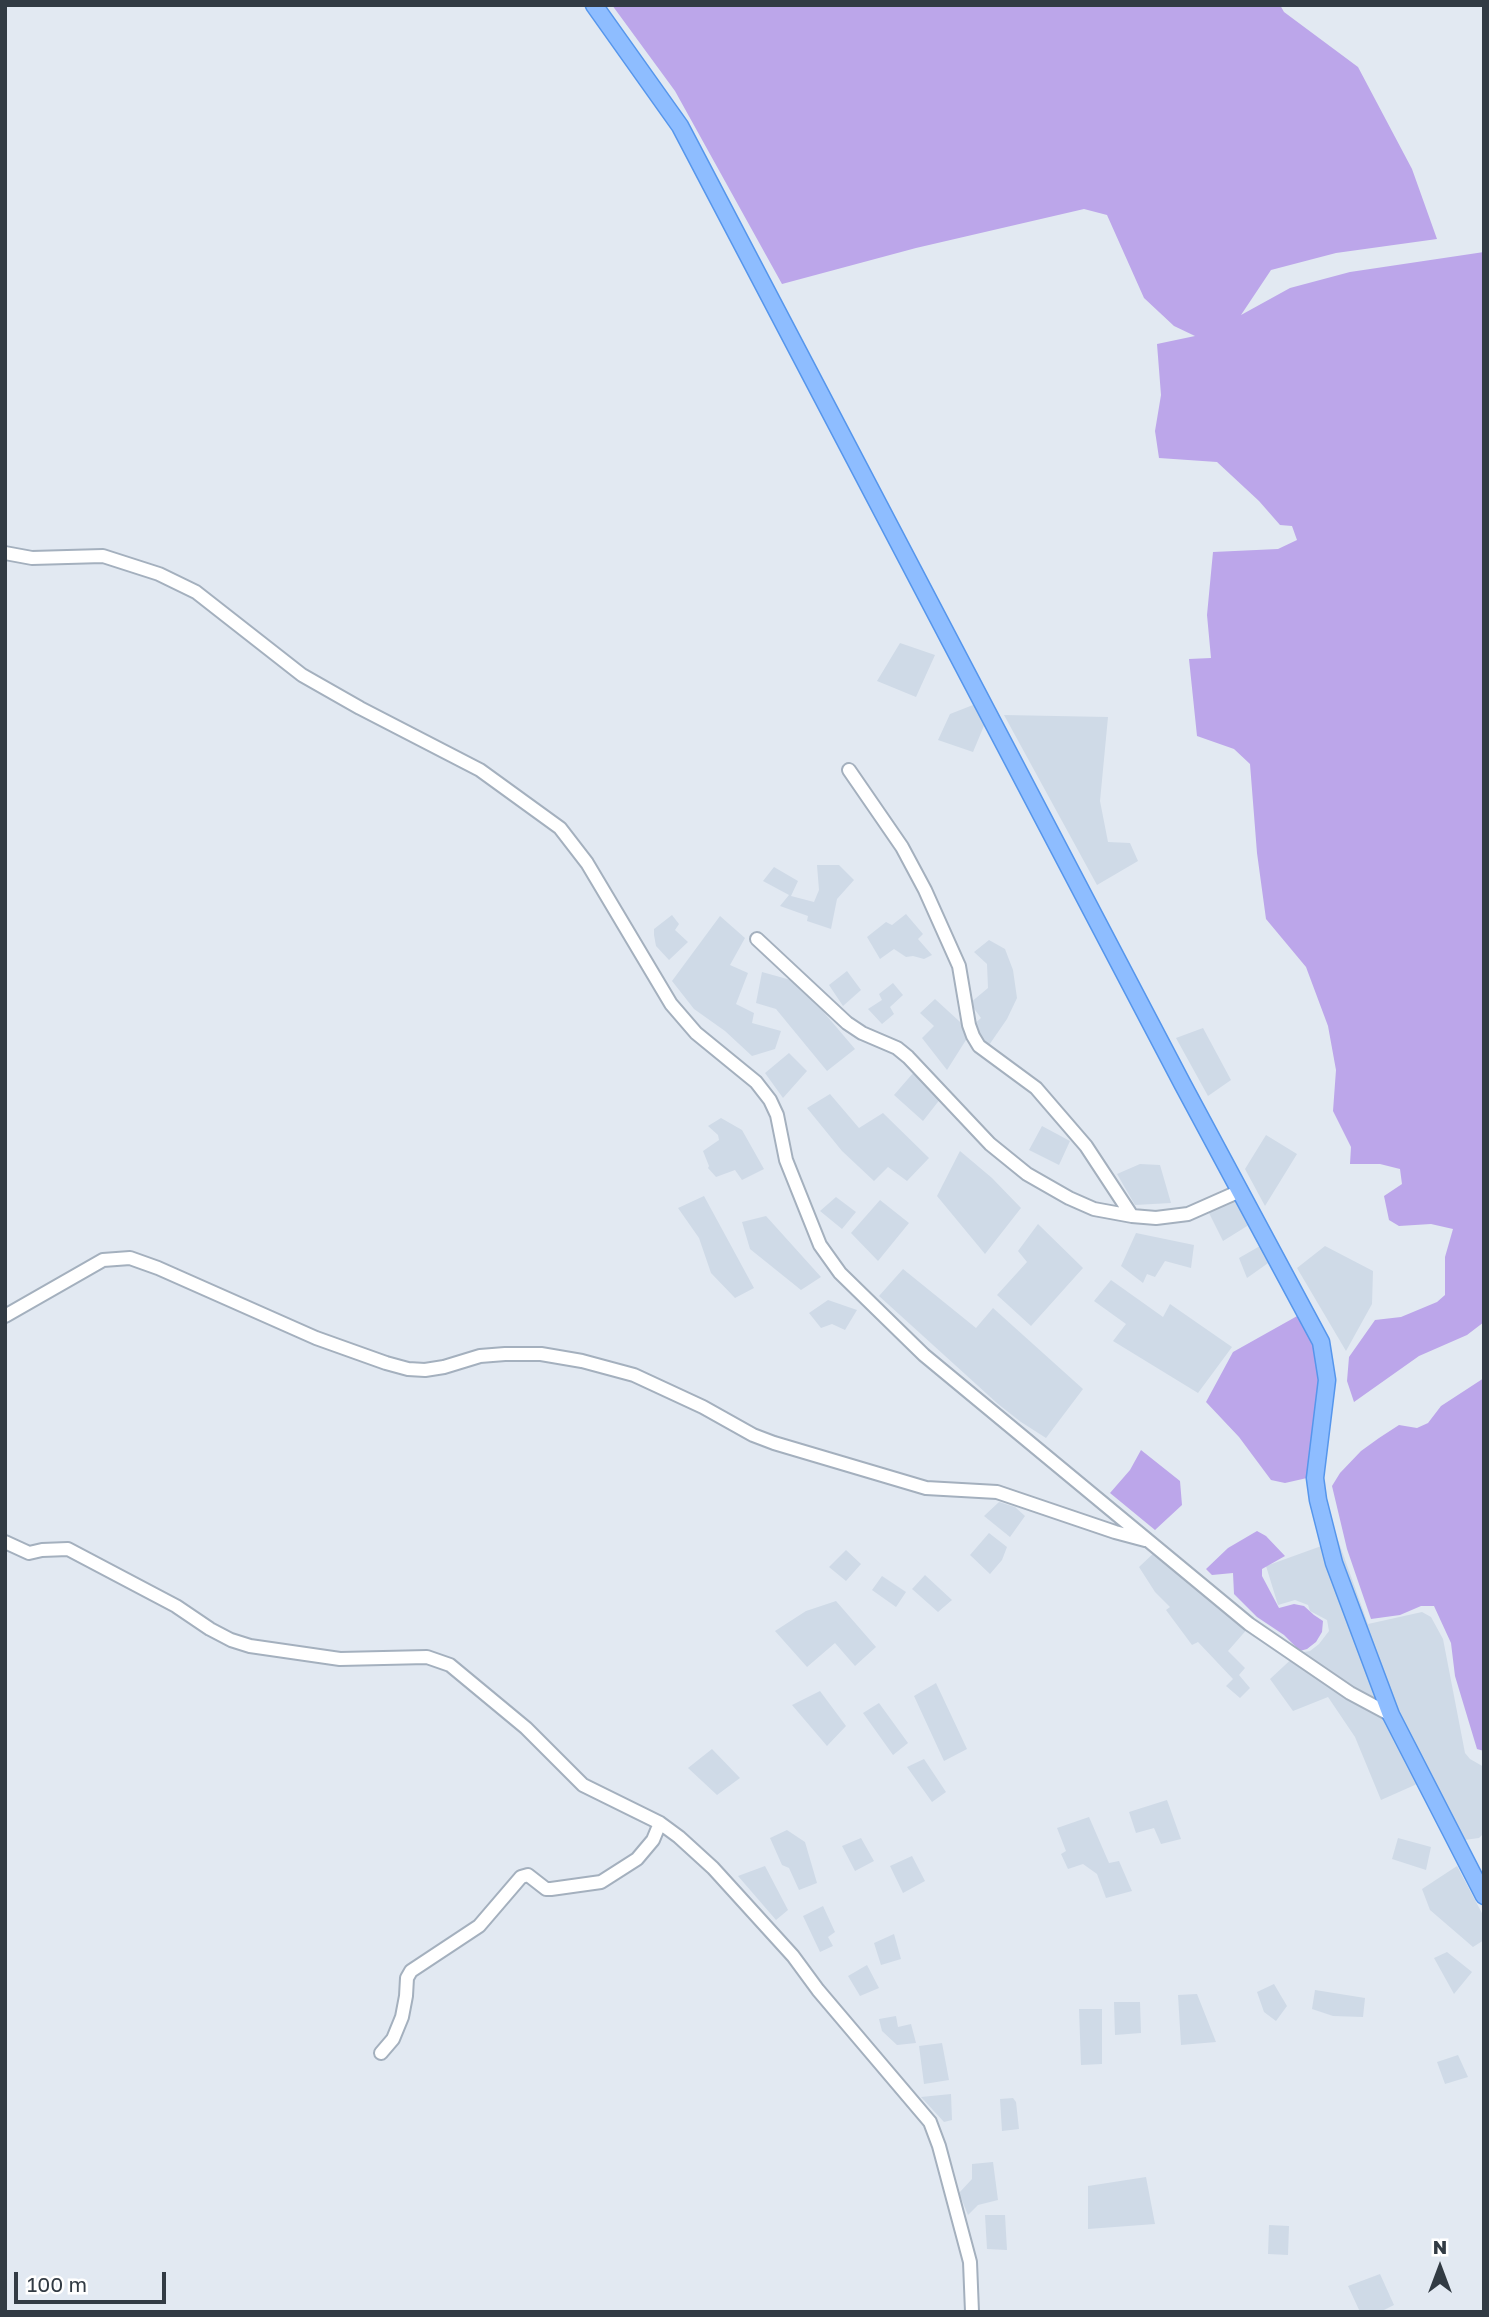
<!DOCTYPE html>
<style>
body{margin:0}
#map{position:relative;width:1489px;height:2317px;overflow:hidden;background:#e2e9f2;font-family:"Golos Text",sans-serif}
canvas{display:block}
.frame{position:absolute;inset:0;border:7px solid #323b44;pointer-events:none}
.north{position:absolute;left:1405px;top:2233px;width:70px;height:70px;-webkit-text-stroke:5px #fff;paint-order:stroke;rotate:0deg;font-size:19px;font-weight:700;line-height:28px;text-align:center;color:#323b44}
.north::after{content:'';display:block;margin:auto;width:24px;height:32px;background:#323b44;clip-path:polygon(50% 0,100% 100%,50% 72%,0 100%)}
.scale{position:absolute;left:14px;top:2272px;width:152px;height:32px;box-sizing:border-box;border:4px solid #323b44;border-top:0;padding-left:9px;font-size:21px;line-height:24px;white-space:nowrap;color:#323b44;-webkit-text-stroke:5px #fff;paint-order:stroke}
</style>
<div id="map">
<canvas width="1489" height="2317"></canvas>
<div class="frame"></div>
<div class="north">N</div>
<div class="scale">100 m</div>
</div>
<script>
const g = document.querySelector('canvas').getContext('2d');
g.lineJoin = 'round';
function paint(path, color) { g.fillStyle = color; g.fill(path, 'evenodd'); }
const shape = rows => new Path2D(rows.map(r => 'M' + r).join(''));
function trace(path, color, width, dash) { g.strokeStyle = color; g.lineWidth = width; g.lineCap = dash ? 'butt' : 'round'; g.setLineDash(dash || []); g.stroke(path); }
const residential = shape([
 [900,643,935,655,916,697,877,681],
 [973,705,986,721,973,752,938,740,950,714],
 [1004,715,1108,717,1100,801,1108,842,1130,843,1138,861,1097,885],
 [817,865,839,865,854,880,837,899,831,929,807,921,808,916,780,906,789,895,763,881,774,867,798,881,791,896,814,902,819,890],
 [906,914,923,934,918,939,932,955,924,959,913,956,906,957,894,949,880,959,867,937,886,922,892,925],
 [672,915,679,924,675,930,688,942,669,960,656,946,654,935,654,929],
 [720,916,745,938,730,965,748,973,736,1004,754,1013,752,1023,781,1031,775,1049,752,1056,725,1031,694,1009,672,981],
 [989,940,1005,949,1013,970,1017,998,1007,1019,987,1048,973,1025,981,1018,970,1003,988,988,987,964,974,952],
 [847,971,861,990,843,1006,829,985],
 [762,972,798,982,855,1049,827,1071,776,1009,756,1003],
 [893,983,903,995,890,1007,894,1014,882,1024,868,1009,882,1000,879,994],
 [935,999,971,1032,947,1070,922,1038,934,1026,920,1013],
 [1203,1028,1231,1080,1208,1096,1176,1038],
 [789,1053,807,1071,783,1098,765,1073],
 [914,1072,941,1098,923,1121,894,1095],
 [830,1094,859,1128,883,1113,929,1158,907,1181,888,1167,874,1181,842,1151,807,1108],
 [721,1118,742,1130,764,1169,742,1180,735,1170,716,1177,708,1168,709,1166,703,1151,719,1140,718,1135,708,1126],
 [1042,1126,1070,1141,1059,1165,1029,1150],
 [1266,1135,1297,1154,1265,1206,1245,1169],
 [960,1151,992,1178,1021,1208,985,1254,937,1196],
 [1140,1164,1160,1165,1171,1203,1135,1205,1117,1174],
 [704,1196,754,1288,735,1298,711,1273,699,1238,678,1208],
 [836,1197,856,1212,842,1229,820,1211],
 [1238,1197,1252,1223,1223,1241,1208,1211],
 [880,1200,909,1223,878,1261,851,1233],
 [766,1216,821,1277,801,1290,750,1249,742,1222],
 [1038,1224,1083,1268,1031,1326,997,1295,1027,1262,1018,1251],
 [1136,1233,1194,1245,1191,1268,1165,1261,1155,1277,1147,1274,1143,1283,1121,1266],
 [1260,1246,1271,1261,1247,1278,1239,1258],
 [1325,1246,1373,1271,1372,1304,1346,1351,1297,1268],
 [903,1269,976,1328,993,1308,1083,1389,1046,1438,1021,1422,998,1404,879,1296],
 [1111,1280,1163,1317,1170,1304,1232,1347,1198,1393,1113,1341,1126,1324,1094,1301],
 [828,1300,857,1310,845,1330,832,1324,821,1328,809,1313],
 [999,1502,1015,1507,1025,1516,1010,1537,984,1516],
 [989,1533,1007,1547,1002,1560,990,1574,970,1555],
 [1338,1540,1368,1624,1422,1612,1431,1617,1443,1639,1465,1753,1470,1759,1484,1767,1484,1833,1479,1838,1464,1840,1452,1846,1417,1784,1381,1800,1355,1737,1328,1697,1293,1711,1270,1679,1298,1653,1310,1651,1319,1644,1329,1631,1327,1620,1310,1611,1308,1605,1295,1600,1278,1605,1266,1566],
 [846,1550,861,1564,846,1581,829,1567],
 [1157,1550,1249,1627,1228,1651,1245,1668,1239,1675,1250,1688,1240,1698,1226,1686,1233,1679,1198,1642,1192,1645,1166,1610,1170,1607,1155,1592,1139,1567],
 [925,1575,952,1600,938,1612,912,1589],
 [882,1576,906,1592,896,1607,872,1590],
 [836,1601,876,1647,855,1666,835,1643,807,1667,775,1631,806,1611],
 [936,1683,967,1749,944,1761,914,1696],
 [820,1691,846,1726,827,1746,792,1705],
 [879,1703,908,1743,893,1755,863,1713],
 [712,1749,740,1778,717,1795,688,1768],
 [924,1759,946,1792,932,1802,907,1767],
 [1167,1800,1181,1839,1161,1844,1154,1828,1136,1833,1129,1812],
 [1089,1817,1109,1863,1119,1861,1132,1891,1106,1898,1097,1874,1083,1864,1068,1869,1061,1854,1066,1851,1057,1828],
 [787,1830,805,1842,817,1883,799,1890,789,1868,782,1865,770,1838],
 [861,1838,874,1861,855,1871,842,1846],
 [1398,1838,1431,1847,1426,1870,1392,1859],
 [912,1856,925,1881,903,1893,890,1866],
 [765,1866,788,1910,776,1920,738,1876],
 [1457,1866,1484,1917,1484,1940,1473,1947,1430,1910,1422,1889],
 [823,1906,835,1932,828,1937,833,1946,820,1952,803,1916],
 [894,1934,901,1959,881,1965,874,1943],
 [1447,1952,1472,1972,1454,1994,1434,1958],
 [867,1965,879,1988,860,1996,848,1976],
 [1274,1984,1287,2006,1276,2021,1264,2012,1257,1992],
 [1315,1990,1365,1998,1363,2017,1333,2016,1312,2009],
 [1197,1994,1216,2042,1181,2045,1178,1995],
 [1114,2002,1140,2002,1141,2033,1115,2035],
 [1079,2009,1102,2009,1102,2064,1081,2065],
 [896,2016,898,2027,911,2024,916,2043,897,2045,882,2031,879,2019],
 [942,2043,949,2080,924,2084,919,2046],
 [1458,2055,1468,2077,1445,2084,1437,2062],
 [951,2094,952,2120,944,2122,921,2097],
 [1013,2098,1016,2102,1019,2129,1002,2131,1000,2099],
 [993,2162,998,2200,978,2205,968,2215,959,2193,972,2179,972,2164],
 [1146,2177,1155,2224,1088,2229,1088,2186],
 [985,2215,1005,2215,1007,2250,987,2249],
 [1269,2225,1289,2226,1288,2255,1268,2254],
 [1380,2274,1394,2305,1380,2312,1360,2312,1348,2286]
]);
const green = shape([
 [612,5,1280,5,1284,12,1358,67,1412,169,1437,239,1336,253,1271,270,1241,315,1290,288,1350,272,1484,252,1484,1322,1467,1335,1419,1356,1354,1402,1347,1381,1349,1357,1375,1320,1401,1317,1437,1302,1445,1295,1445,1257,1453,1229,1431,1224,1399,1226,1389,1220,1384,1196,1402,1184,1400,1169,1380,1164,1350,1164,1351,1147,1333,1111,1336,1070,1328,1026,1306,967,1266,919,1257,853,1250,764,1234,749,1197,736,1189,659,1211,658,1207,615,1213,552,1278,549,1297,540,1292,526,1280,525,1259,501,1217,462,1159,458,1155,431,1161,395,1157,344,1195,336,1174,326,1144,298,1107,215,1084,209,916,248,782,284,675,91],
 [1299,1315,1322,1367,1312,1451,1307,1478,1285,1483,1271,1480,1239,1437,1206,1402,1233,1352],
 [1484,1378,1484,1751,1477,1749,1455,1676,1451,1643,1434,1606,1421,1606,1400,1615,1371,1619,1347,1549,1332,1486,1340,1473,1361,1451,1379,1438,1399,1425,1417,1428,1428,1423,1441,1406],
 [1141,1450,1180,1481,1182,1505,1155,1530,1110,1493,1130,1470],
 [1257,1531,1266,1536,1285,1556,1262,1569,1262,1576,1279,1608,1294,1604,1304,1606,1314,1615,1323,1621,1322,1632,1316,1642,1307,1649,1300,1651,1284,1635,1257,1617,1234,1594,1233,1573,1212,1575,1206,1569,1228,1548]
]);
const minor = shape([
 [5,553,32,558,103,556,159,574,196,592,302,675,360,708,480,770,560,828,587,863,671,1004,696,1033,756,1082,770,1100,777,1115,786,1160,820,1245,840,1273,924,1355,1249,1624,1350,1693,1391,1715],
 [849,770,902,847,925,890,959,966,969,1025,973,1036,979,1046,1036,1088,1086,1146,1132,1216],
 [757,939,847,1023,862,1033,897,1048,908,1057,990,1144,1027,1174,1069,1198,1094,1209,1132,1216,1156,1218,1188,1214,1240,1191],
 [5,1316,103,1260,130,1258,158,1268,316,1338,386,1363,408,1369,425,1370,444,1367,480,1356,505,1354,541,1354,582,1361,634,1375,703,1407,753,1435,774,1443,926,1488,997,1492,1115,1532,1145,1540],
 [5,1542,29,1553,42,1550,68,1549,176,1606,210,1629,231,1640,250,1646,340,1659,427,1657,450,1665,526,1728,583,1785,660,1823,679,1837,713,1868,793,1956,818,1990,930,2122,939,2146,970,2262,972,2312],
 [381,2053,393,2039,402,2017,406,1996,407,1978,411,1971,479,1926,521,1877,528,1875,546,1889,551,1889,601,1882,637,1859,653,1840,660,1823]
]);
const major = shape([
 [594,5,680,126,1183,1085,1321,1342,1327,1380,1315,1478,1318,1500,1334,1563,1391,1715,1484,1896]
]);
paint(residential, '#cfdae7');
paint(green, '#bca6ea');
trace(minor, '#a4b0be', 16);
trace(major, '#5696ec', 19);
trace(minor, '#fff', 12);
trace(major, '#8ebdff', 16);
</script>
